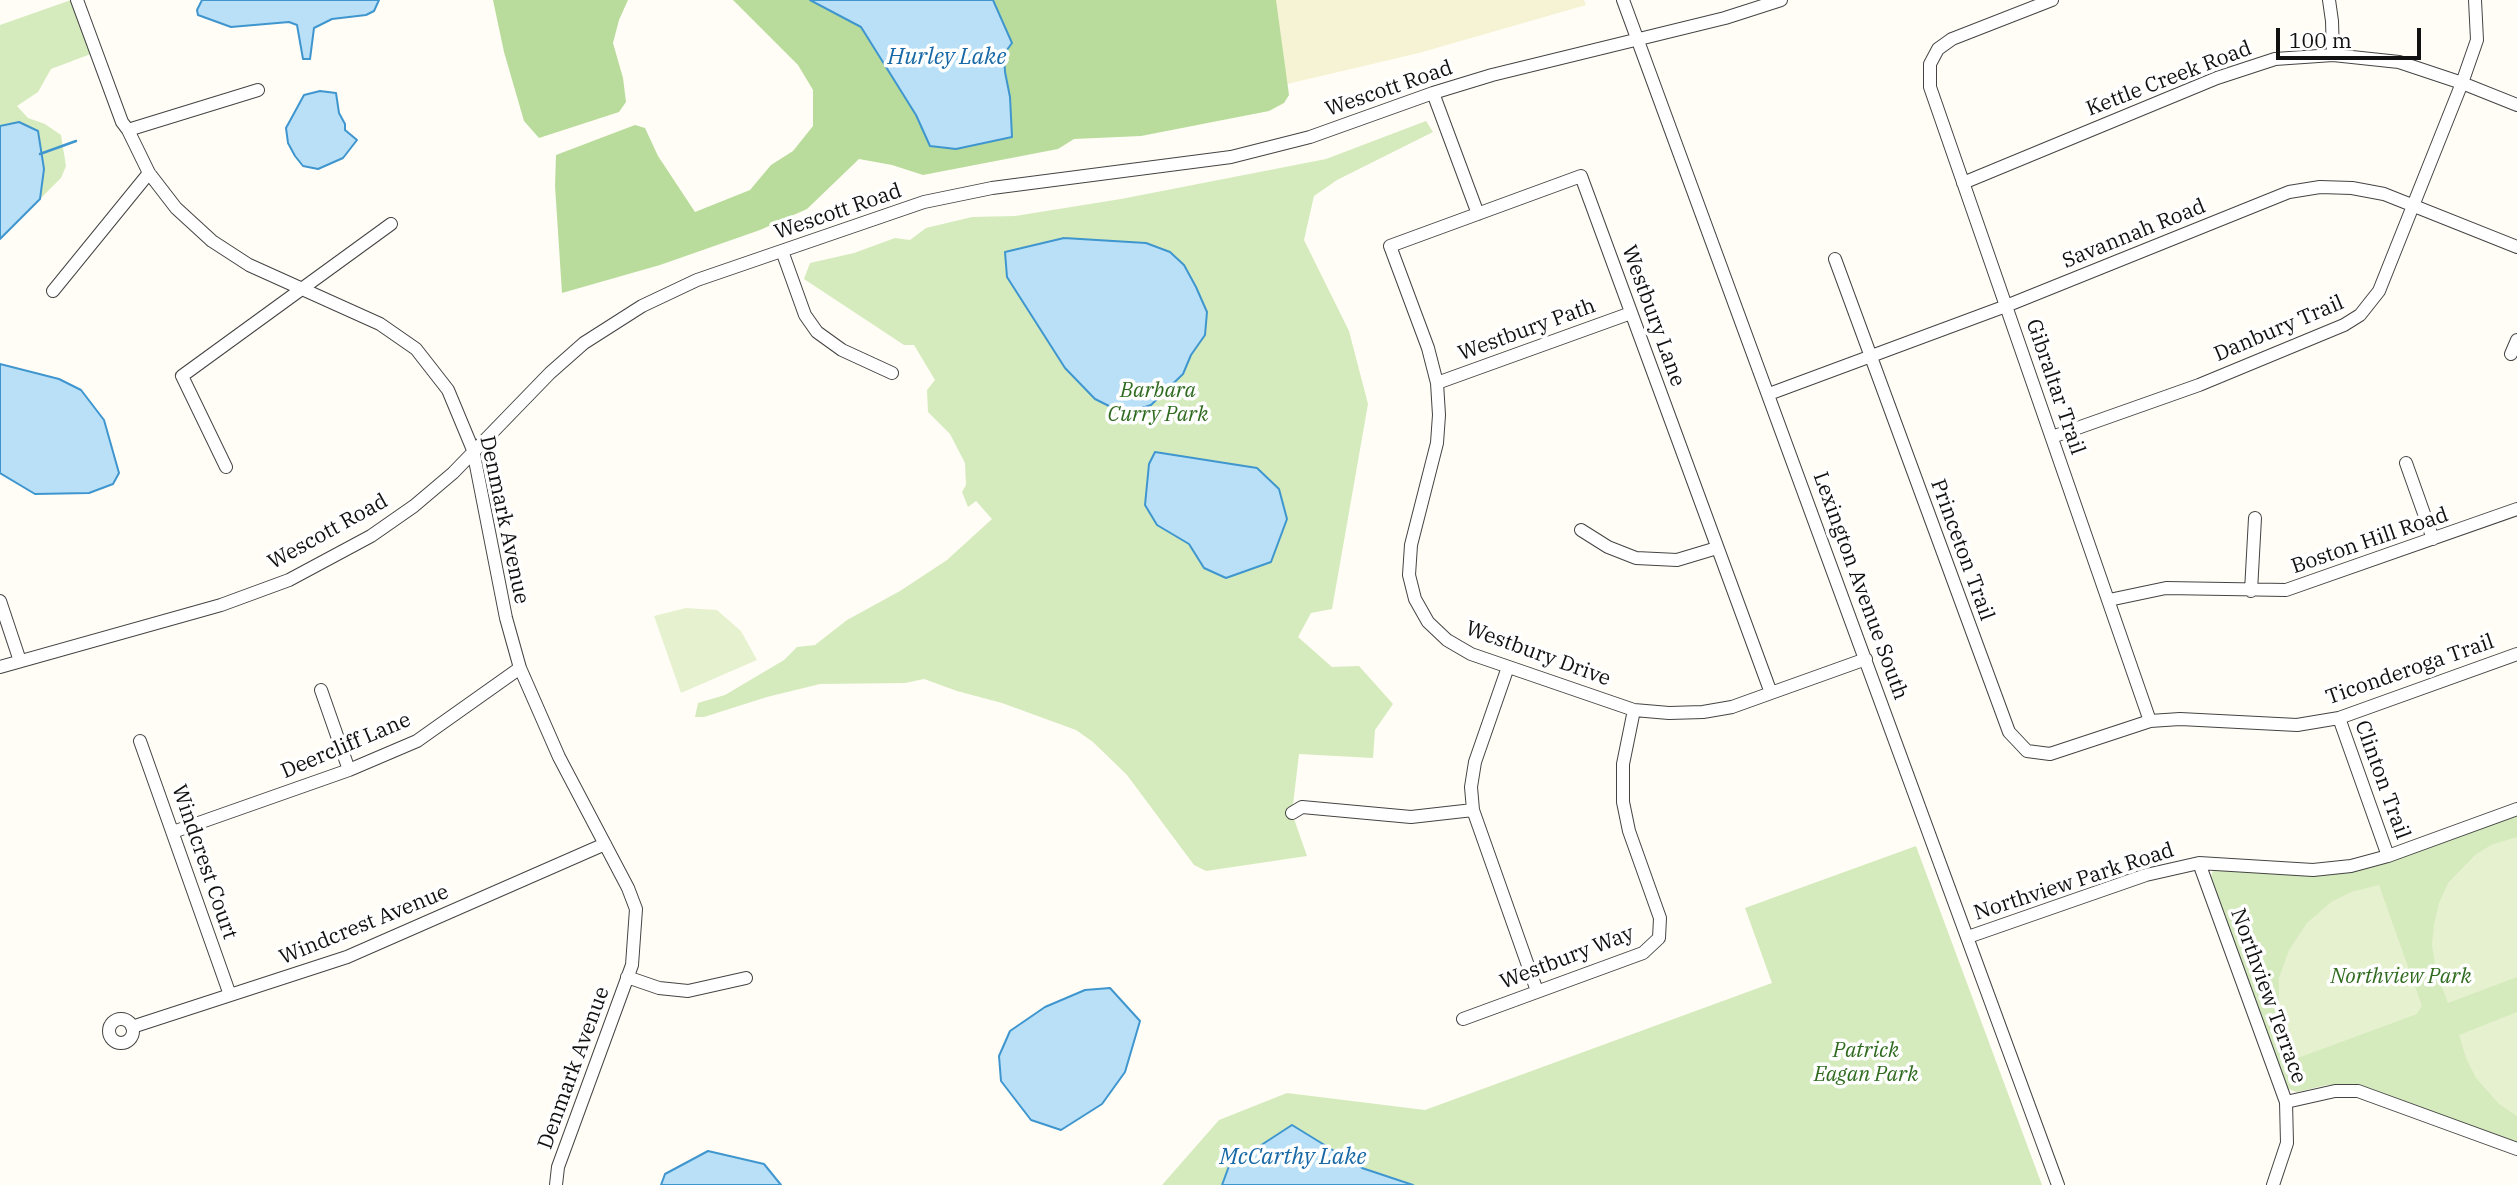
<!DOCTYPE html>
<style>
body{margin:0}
#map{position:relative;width:2517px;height:1185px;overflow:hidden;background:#fffdf5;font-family:"IBM Plex Serif",serif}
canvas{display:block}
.scale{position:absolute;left:2276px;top:28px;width:145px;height:32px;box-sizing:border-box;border:4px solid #111;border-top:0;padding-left:9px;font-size:21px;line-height:24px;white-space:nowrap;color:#111;-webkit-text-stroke:5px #fff;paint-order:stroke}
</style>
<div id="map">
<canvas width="2517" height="1185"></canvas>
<div class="scale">100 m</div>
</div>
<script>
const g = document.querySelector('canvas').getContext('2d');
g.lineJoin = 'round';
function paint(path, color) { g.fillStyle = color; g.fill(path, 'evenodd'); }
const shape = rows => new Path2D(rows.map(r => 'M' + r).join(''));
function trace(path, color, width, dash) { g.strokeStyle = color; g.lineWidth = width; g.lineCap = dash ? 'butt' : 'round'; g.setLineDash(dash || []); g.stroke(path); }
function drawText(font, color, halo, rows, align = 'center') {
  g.font = font + ' "IBM Plex Serif",serif'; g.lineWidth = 7; g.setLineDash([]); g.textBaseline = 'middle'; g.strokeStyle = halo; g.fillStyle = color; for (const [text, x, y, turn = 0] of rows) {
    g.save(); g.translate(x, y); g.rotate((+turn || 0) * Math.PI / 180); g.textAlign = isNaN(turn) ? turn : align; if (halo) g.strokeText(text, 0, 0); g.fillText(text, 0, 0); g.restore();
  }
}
const farmland = shape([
 [1274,0,1584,0,1586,5,1419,53,1287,84]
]);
const green = shape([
 [71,0,96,52,51,69,38,92,17,106,28,118,45,124,61,135,66,166,61,178,0,239,0,25],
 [1426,121,1433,132,1337,180,1314,196,1304,240,1349,331,1368,404,1332,609,1311,613,1298,637,1332,667,1359,666,1393,704,1375,730,1373,758,1299,754,1292,813,1307,856,1206,871,1194,865,1127,775,1093,742,1076,730,1002,703,957,691,924,679,905,683,820,684,767,697,704,717,695,717,698,703,725,695,784,660,797,647,815,645,847,620,900,591,947,560,992,519,976,501,968,507,962,492,966,485,965,463,950,434,928,412,927,390,935,380,914,345,904,345,804,279,810,263,854,253,895,238,910,240,926,228,972,217,1015,216,1121,199,1326,159],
 [2517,815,2517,1143,2367,1087,2347,1084,2327,1085,2297,1092,2288,1089,2210,879,2213,871,2216,869,2316,876,2350,872],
 [1916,846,2042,1185,1162,1185,1219,1120,1287,1093,1425,1110,1772,983,1745,908]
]);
const forest = shape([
 [493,0,628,0,619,20,613,43,623,78,626,102,619,112,539,138,524,121,504,52],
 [733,0,810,0,861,27,916,115,930,146,956,149,1012,137,1010,97,1005,72,1004,54,1012,43,993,0,1276,0,1289,95,1284,103,1269,111,1141,136,1074,139,1058,149,923,175,892,165,859,159,807,209,760,230,660,265,562,293,555,186,556,155,635,125,645,128,658,156,695,212,750,190,771,165,793,151,813,126,813,90,798,65]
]);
const pitch = shape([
 [686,608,717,610,741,631,757,660,681,693,654,616],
 [2517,837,2517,977,2448,1003,2436,971,2432,945,2434,924,2439,903,2448,883,2475,855,2491,845],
 [2379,885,2422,1006,2417,1014,2295,1059,2279,1007,2279,978,2289,950,2307,923,2331,902,2351,892],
 [2517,1012,2517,1116,2499,1104,2476,1078,2466,1058,2459,1035]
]);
const water = shape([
 [202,0,379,0,374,11,366,15,332,19,314,28,310,59,303,59,297,25,289,22,231,27,198,15,197,10,202,0],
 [810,0,993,0,1012,43,1004,54,1005,72,1010,97,1012,137,956,149,930,146,916,115,861,27,810,0],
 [320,91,336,93,339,113,345,124,345,130,357,140,343,158,318,169,303,166,295,156,288,143,286,128,304,95,320,91],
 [19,122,38,131,44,169,40,199,0,239,0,126,19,122],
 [1064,238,1146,243,1170,252,1184,265,1196,287,1207,312,1205,335,1191,355,1183,374,1151,405,1133,411,1119,411,1095,399,1065,368,1007,277,1005,252,1064,238],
 [0,364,59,379,81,390,104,420,119,473,113,484,89,493,35,494,0,473,0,364],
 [1155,452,1257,468,1279,489,1287,519,1271,562,1226,578,1204,568,1189,544,1157,525,1145,505,1149,464,1155,452],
 [1110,988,1140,1021,1125,1072,1102,1104,1061,1130,1031,1120,1001,1081,999,1056,1010,1031,1045,1007,1085,990,1110,988],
 [1292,1125,1362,1168,1413,1185,1222,1185,1229,1166,1292,1125],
 [708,1151,764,1164,781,1185,661,1185,665,1174,708,1151]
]);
const stream = shape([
 [40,154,76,141]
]);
const minor = shape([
 [77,0,122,122,128,130,149,173,176,208,212,241,249,265,380,324,416,349,448,390,473,450,506,618,520,668,559,757,628,888,636,909,632,965,558,1167,556,1185],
 [1623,0,2058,1185],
 [2052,0,1952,39,1938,49,1930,64,1930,87,2150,721],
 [2329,0,2332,21,2333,55],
 [1433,93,1478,214],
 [128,130,258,90],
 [1963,183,2217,78,2275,59,2333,55,2399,62,2462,83,2517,105],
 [782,251,805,315,817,332,842,350,892,373],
 [1835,259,2009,732,2027,751,2050,754,2150,721,2180,719,2297,725,2339,718,2517,654],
 [53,291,149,173],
 [2511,354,2517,340],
 [1437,383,1631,313],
 [1769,394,2006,306,2289,192,2320,187,2352,188,2384,194,2517,247],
 [2052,437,2199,385,2344,325,2360,315,2379,291,2462,83,2477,40,2475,0],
 [2406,463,2433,539],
 [226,467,182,376,391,224],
 [1581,530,1608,547,1636,558,1677,560,1717,548],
 [2251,591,2255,518],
 [2109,600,2166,588,2286,590,2517,509],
 [0,601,20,661],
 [0,667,221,605,289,580,371,536,414,506,453,473,550,373,584,343,642,306,697,280,924,202,992,188,1231,157,1310,137,1433,93,1492,75,1725,18,1781,0],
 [1508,667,1475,762,1471,787,1473,810,1537,991],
 [321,690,349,770],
 [1771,693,1581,176,1390,246,1428,348,1437,383,1439,415,1437,443,1411,545,1409,575,1415,599,1428,622,1447,640,1471,654,1634,710,1669,713,1703,712,1732,707,1771,693,1866,659],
 [2339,718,2388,856],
 [140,741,230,995],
 [1292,813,1302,807,1411,817,1473,810],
 [173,832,349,770,417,741,520,668],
 [2199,863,2286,1102,2287,1143,2273,1185],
 [1968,937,2146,875,2199,863,2313,870,2351,866,2388,856,2517,809],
 [627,977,659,988,688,991,746,978],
 '109 1031a12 12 0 1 1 24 0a12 12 0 1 1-24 0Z',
 [1463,1019,1643,953,1659,938,1660,918,1629,831,1623,802,1623,764,1634,710],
 [132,1027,347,957,605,844],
 [2286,1102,2335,1091,2358,1091,2517,1149]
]);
const streetNames = [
 ["Kettle Creek Road",2169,79,-21],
 ["Wescott Road",1389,89,-19],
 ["Wescott Road",838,212,-19],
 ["Savannah Road",2134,234,-22],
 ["Westbury Lane",1653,316,70],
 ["Danbury Trail",2279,329,-23],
 ["Westbury Path",1527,330,-20],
 ["Gibraltar Trail",2055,387,71],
 ["Denmark Avenue",504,520,78],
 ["Wescott Road",328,532,-29],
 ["Boston Hill Road",2370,541,-19],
 ["Princeton Trail",1962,550,70],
 ["Lexington Avenue South",1860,586,70],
 ["Westbury Drive",1538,654,20],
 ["Ticonderoga Trail",2410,670,-19],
 ["Deercliff Lane",346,746,-23],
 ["Clinton Trail",2382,780,70],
 ["Windcrest Court",204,862,71],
 ["Northview Park Road",2074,882,-18],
 ["Windcrest Avenue",364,925,-22],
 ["Westbury Way",1567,958,-21],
 ["Northview Terrace",2268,996,70],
 ["Denmark Avenue",574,1068,-70]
];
const parkNames = [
 ["Barbara",1158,391],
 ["Curry Park",1158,415],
 ["Northview Park",2401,977],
 ["Patrick",1866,1051],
 ["Eagan Park",1866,1075]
];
const waterNames = [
 ["Hurley Lake",947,57],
 ["McCarthy Lake",1293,1157]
];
paint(farmland, '#f6f3d4');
paint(green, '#d5ebbd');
paint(forest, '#b9dc9c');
paint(pitch, '#e6f2cf');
paint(water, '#b9e0f7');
trace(water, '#3f96cf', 2);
trace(stream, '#3f96cf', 2.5);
trace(minor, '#444', 14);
trace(minor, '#fff', 12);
drawText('21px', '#111', '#fff', streetNames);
drawText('italic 21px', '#2f6b1f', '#fff', parkNames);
drawText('italic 23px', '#1768a6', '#fff', waterNames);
</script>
